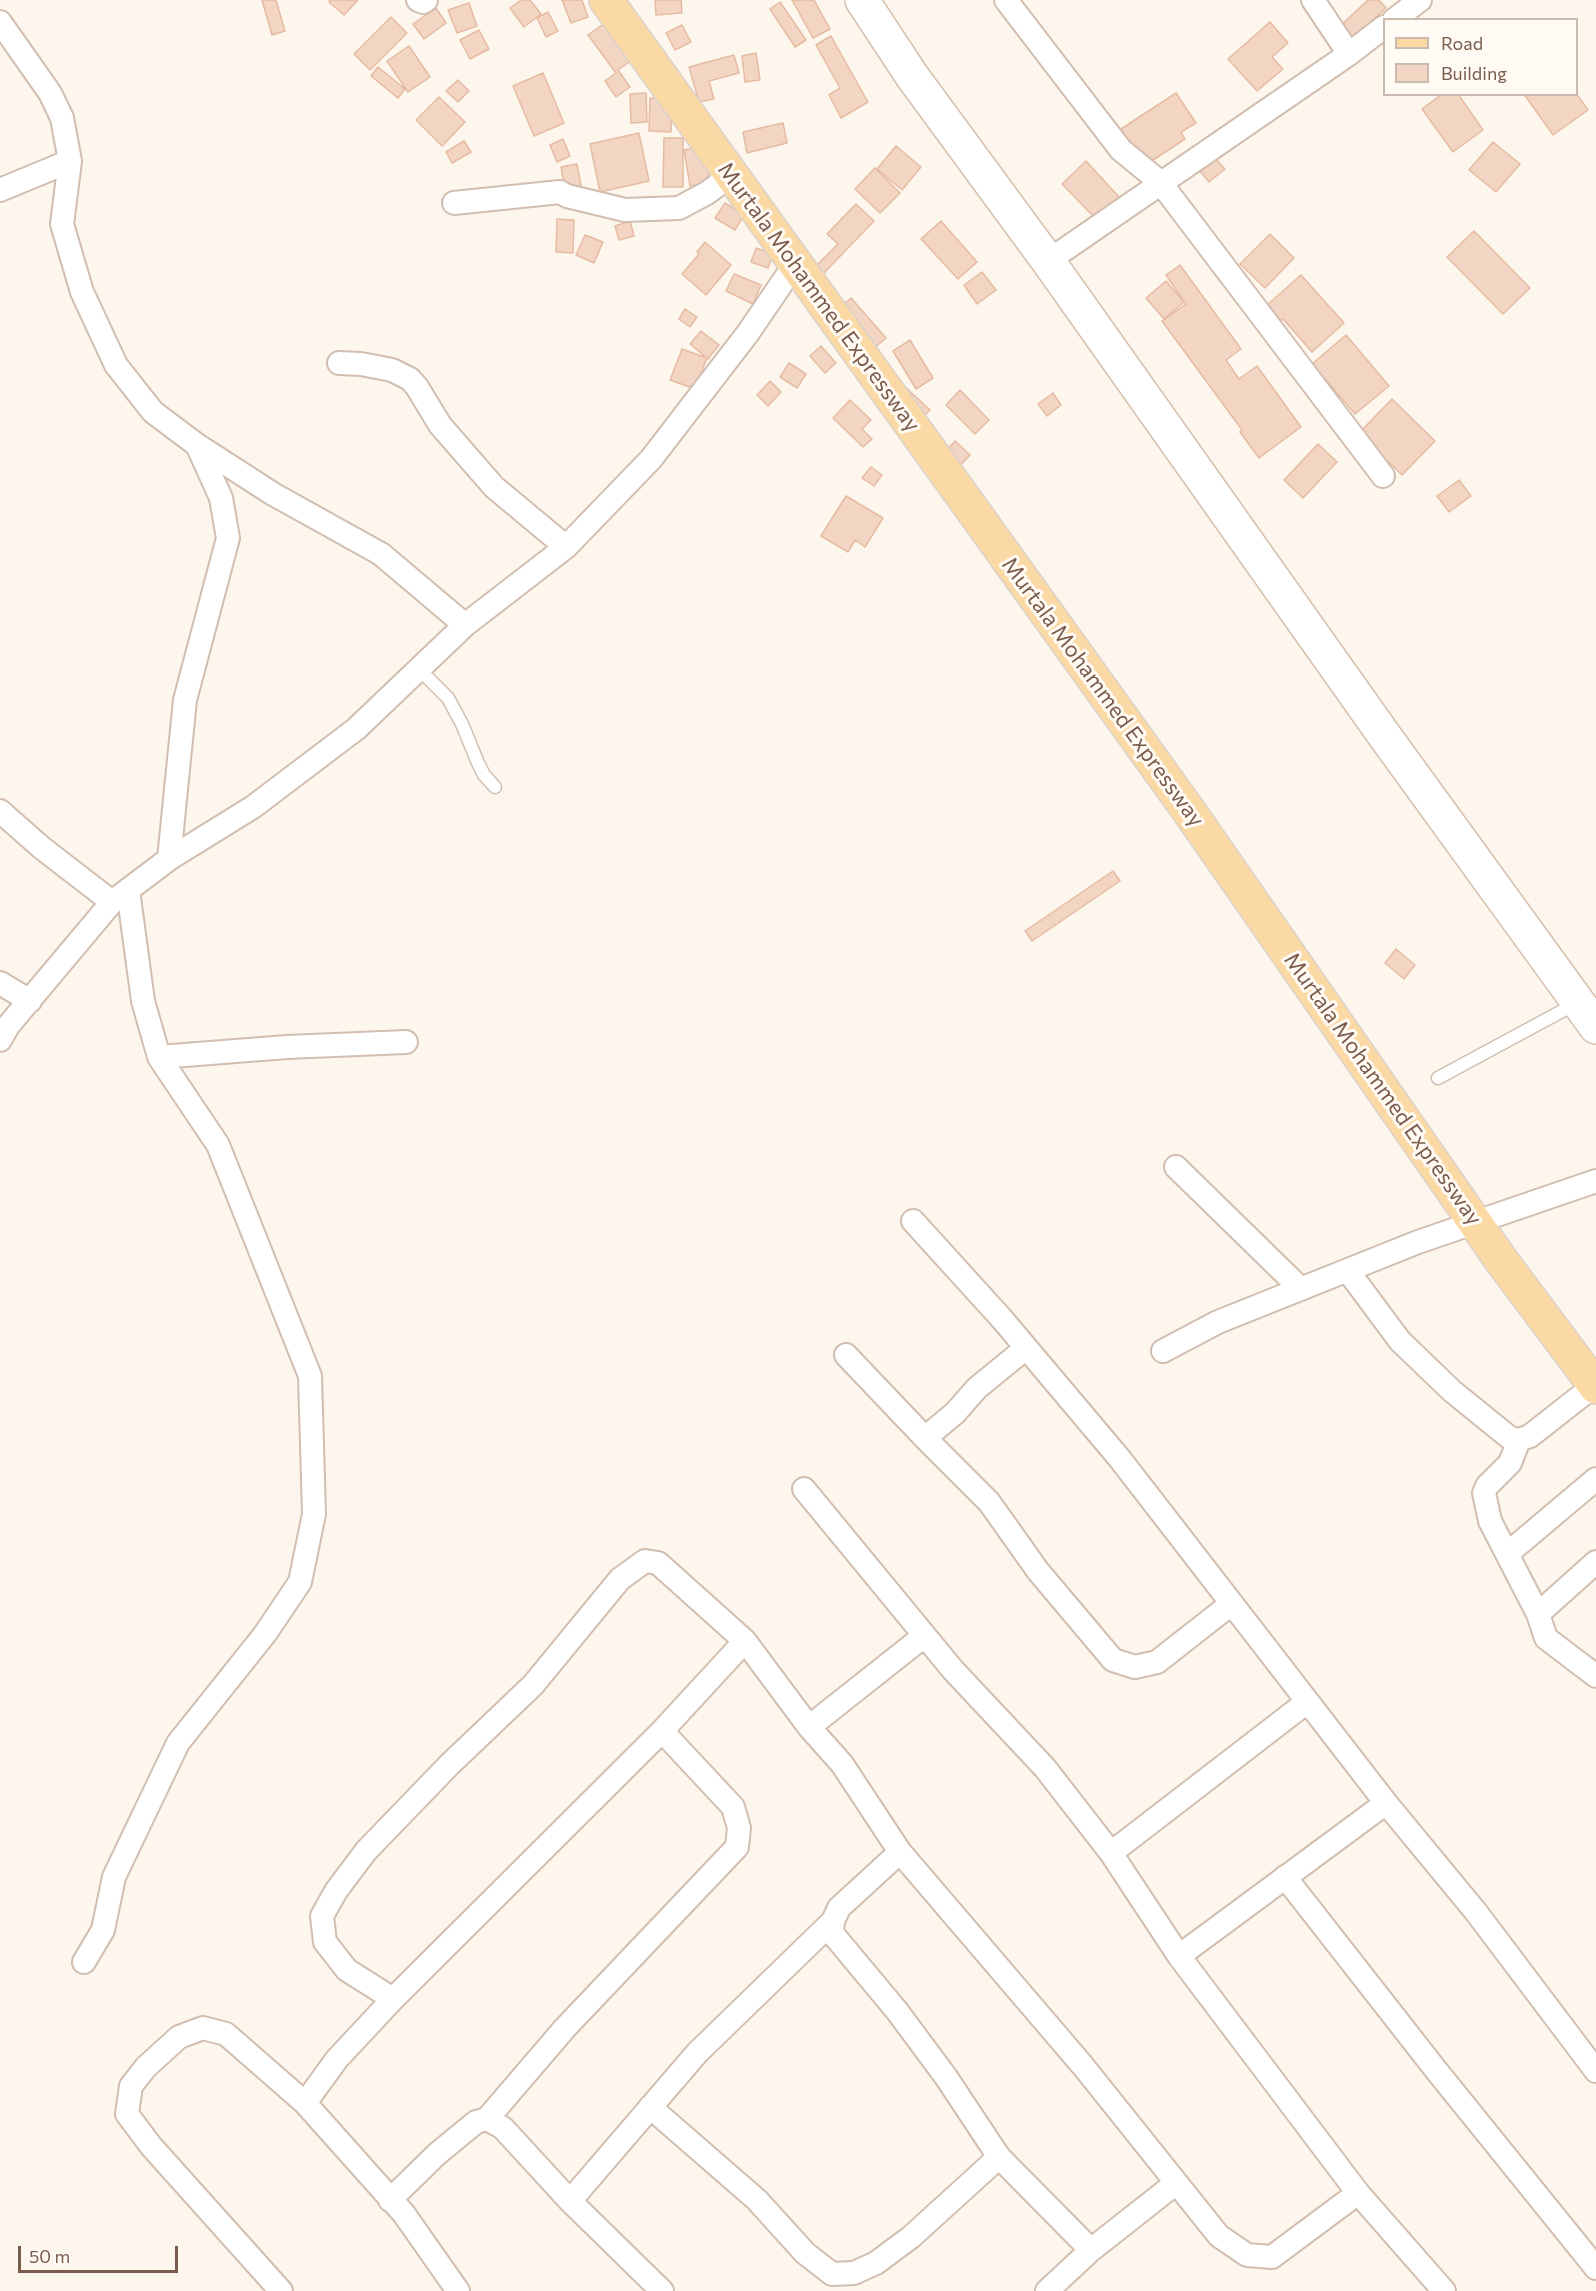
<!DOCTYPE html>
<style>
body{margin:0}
#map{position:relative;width:1596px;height:2291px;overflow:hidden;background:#fdf6ec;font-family:Commissioner,sans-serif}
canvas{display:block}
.legend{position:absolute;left:1383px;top:18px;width:195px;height:78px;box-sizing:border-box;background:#fffaf3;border:2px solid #cabbb1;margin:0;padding:8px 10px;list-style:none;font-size:18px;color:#7a5c4d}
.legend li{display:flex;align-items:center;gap:12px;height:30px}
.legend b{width:30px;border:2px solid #cabbb1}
.scale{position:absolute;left:18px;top:2246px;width:160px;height:27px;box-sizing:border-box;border:3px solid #7a5c4d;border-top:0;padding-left:8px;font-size:18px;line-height:21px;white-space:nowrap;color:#7a5c4d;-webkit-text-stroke:4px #fffaf3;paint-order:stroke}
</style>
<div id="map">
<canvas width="1596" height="2291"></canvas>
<ul class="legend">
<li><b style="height:8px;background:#fbd9a5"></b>Road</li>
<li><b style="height:16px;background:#f3d5c3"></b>Building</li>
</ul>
<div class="scale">50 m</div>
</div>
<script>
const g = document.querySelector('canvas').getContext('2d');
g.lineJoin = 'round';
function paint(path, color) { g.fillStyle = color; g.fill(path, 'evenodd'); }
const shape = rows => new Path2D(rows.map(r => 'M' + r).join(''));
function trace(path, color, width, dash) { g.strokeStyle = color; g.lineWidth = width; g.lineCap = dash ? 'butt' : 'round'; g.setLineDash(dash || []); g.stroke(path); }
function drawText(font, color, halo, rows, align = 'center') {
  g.font = font + ' Commissioner,sans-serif'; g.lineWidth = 6; g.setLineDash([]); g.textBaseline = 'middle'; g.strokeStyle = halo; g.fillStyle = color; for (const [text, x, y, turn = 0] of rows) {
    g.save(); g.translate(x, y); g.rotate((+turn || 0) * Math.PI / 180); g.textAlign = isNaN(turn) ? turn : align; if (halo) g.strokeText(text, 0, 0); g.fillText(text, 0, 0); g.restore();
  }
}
const building = shape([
 [262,0,276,0,285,31,272,35,262,0],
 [330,0,358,0,344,15,329,2,330,0],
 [521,0,530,0,541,14,524,27,510,8,521,0],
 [562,0,582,0,588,17,571,23,562,0],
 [655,0,681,0,682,13,656,15,655,0],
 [792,0,814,0,830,29,813,38,792,0],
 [1368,0,1379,0,1386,8,1352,39,1340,26,1368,0],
 [780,2,806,40,795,47,770,9,780,2],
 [469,3,477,26,457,33,448,10,469,3],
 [436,8,446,23,424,39,413,24,436,8],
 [548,12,558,31,546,37,537,18,548,12],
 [391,17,407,33,370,70,354,54,391,17],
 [609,20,636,57,618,70,630,87,616,97,605,81,616,73,588,35,609,20],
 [1270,22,1288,43,1272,57,1283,69,1257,91,1228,59,1270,22],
 [682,25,691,42,675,50,666,33,682,25],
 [479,30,489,49,470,59,460,40,479,30],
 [831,36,868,102,841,118,829,95,840,88,816,45,831,36],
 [409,46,430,77,408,92,387,61,409,46],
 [756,53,760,80,745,82,742,56,756,53],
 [734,55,739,73,709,81,714,99,699,102,689,67,734,55],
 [378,67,405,89,398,98,371,76,378,67],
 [543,73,564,123,534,136,513,86,543,73],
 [458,80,469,91,458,102,446,91,458,80],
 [646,93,647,122,631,123,630,94,646,93],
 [1176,93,1196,123,1181,132,1185,139,1144,166,1121,129,1176,93],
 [1576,93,1588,110,1553,135,1524,94,1576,93],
 [1442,94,1458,94,1483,130,1453,152,1422,109,1442,94],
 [439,97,465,122,442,146,416,120,439,97],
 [650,98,672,98,671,132,649,131,650,98],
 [783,123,787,143,747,153,743,132,783,123],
 [639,133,649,181,600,192,590,144,639,133],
 [664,138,683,138,683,187,663,187,664,138],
 [563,139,570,156,557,162,550,145,563,139],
 [464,141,471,152,452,163,446,152,464,141],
 [1493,142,1520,164,1496,192,1469,170,1493,142],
 [704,146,710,182,690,186,684,150,704,146],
 [896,146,921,167,902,190,877,169,896,146],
 [1215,158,1225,169,1209,182,1199,170,1215,158],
 [1086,161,1119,197,1096,219,1062,184,1086,161],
 [577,164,581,186,565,189,561,167,577,164],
 [875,168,900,193,880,213,855,189,875,168],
 [725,203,744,215,735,230,715,218,725,203],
 [856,204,874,221,823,274,815,267,838,244,827,234,856,204],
 [557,219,574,220,573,253,556,252,557,219],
 [630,221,634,236,619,240,615,226,630,221],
 [941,221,977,262,958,279,921,239,941,221],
 [1474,231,1530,288,1503,314,1447,257,1474,231],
 [1270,234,1294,258,1265,288,1240,264,1270,234],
 [585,235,603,242,594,263,576,255,585,235],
 [705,242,731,265,706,295,682,274,699,254,697,252,705,242],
 [756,248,773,254,768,268,751,262,756,248],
 [1180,265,1241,349,1226,360,1239,379,1257,366,1301,427,1259,458,1240,432,1242,430,1162,321,1186,304,1166,275,1180,265],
 [982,272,996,290,977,304,964,285,982,272],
 [734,274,761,285,753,304,726,291,734,274],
 [1301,275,1344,323,1312,352,1283,319,1279,322,1265,307,1301,275],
 [1166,281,1184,302,1164,319,1146,298,1166,281],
 [851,298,886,338,873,349,838,309,851,298],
 [685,309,697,317,690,327,679,319,685,309],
 [701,331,719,345,708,359,690,344,701,331],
 [1346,335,1389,386,1355,414,1312,364,1346,335],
 [910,340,933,378,916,389,893,351,910,340],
 [821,346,836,363,825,373,810,356,821,346],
 [682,349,707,358,695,389,670,380,682,349],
 [789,363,806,374,797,388,780,377,789,363],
 [770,381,781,392,768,406,757,395,770,381],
 [903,385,930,410,919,421,893,395,903,385],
 [960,390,989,420,975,434,946,405,960,390],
 [1053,393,1061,405,1047,416,1038,404,1053,393],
 [1392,399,1435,441,1402,475,1359,433,1392,399],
 [850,400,871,420,862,429,872,439,863,447,833,418,850,400],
 [955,441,970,455,959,467,944,453,955,441],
 [1318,444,1337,462,1303,498,1284,480,1318,444],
 [871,467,882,475,874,486,862,478,871,467],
 [1459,480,1471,496,1449,512,1437,496,1459,480],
 [846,496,883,518,865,547,855,540,848,552,821,536,846,496],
 [1113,871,1120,881,1032,941,1025,931,1113,871],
 [1396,949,1415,965,1404,979,1385,963,1396,949]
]);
const service = shape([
 [419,669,448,698,462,724,478,763,484,775,495,787],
 [1438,1078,1577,1003]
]);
const minor = shape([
 [418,0,423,2,426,0],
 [1006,0,1121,150,1160,182,1383,476],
 [1313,0,1349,54],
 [1394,20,1420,0],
 [0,22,50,93,62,118,70,161,62,224,82,292,116,365,153,412,197,445,273,494,381,554,465,625],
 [0,190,70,161],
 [454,203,560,192,567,196,625,210,679,208,707,193,731,175],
 [1048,261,1349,54,1384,27],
 [339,363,361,364,392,370,410,379,417,387,440,425,494,487,566,547],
 [0,811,42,848,112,902],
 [169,859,185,700,228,538,221,498,197,445],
 [0,983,30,1001],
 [0,1040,8,1026,112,902,169,859,253,807,356,729,465,625,566,547,651,459,748,333,795,264],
 [159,1057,287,1047,406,1042],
 [1176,1167,1301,1289],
 [913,1221,1002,1319,1120,1459,1386,1803,1476,1912,1596,2071],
 [1348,1271,1400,1341,1452,1391,1510,1438,1519,1440,1530,1436,1595,1385],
 [1026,1348,977,1388,955,1413,925,1438,989,1502,1038,1571,1113,1660,1135,1667,1157,1662,1231,1604],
 [1163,1351,1218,1322,1418,1242,1596,1181],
 [846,1355,925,1438],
 [1519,1440,1510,1463,1487,1486,1484,1493,1490,1521,1538,1614,1546,1638,1596,1676],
 [804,1489,953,1670,1045,1768,1111,1853,1179,1956,1358,2193,1444,2291],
 [1507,1554,1596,1479],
 [1538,1614,1596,1562],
 [809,1727,924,1636],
 [900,1852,839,1908,833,1921,832,1933,897,2011,946,2077,999,2157,1091,2250],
 [1111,1853,1307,1702],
 [1285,1877,1436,2070,1596,2268],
 [1179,1956,1386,1803],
 [84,1962,103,1930,114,1877,178,1743,265,1634,300,1582,314,1514,310,1376,218,1145,159,1057,143,1001,128,890],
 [393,1999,347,1970,325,1942,322,1916,336,1891,366,1851,449,1765,533,1685,620,1579,645,1561,658,1563,745,1641,809,1727,842,1764,900,1852,1083,2066,1219,2236,1247,2255,1272,2257,1358,2193],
 [305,2103,337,2059,393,1999,662,1731,745,1641],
 [650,2107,757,2200,805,2253,832,2274,854,2273,876,2263,911,2237,999,2157],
 [487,2119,565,2028,737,1847,739,1828,733,1807,662,1731],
 [390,2200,437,2154,476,2122,487,2119,503,2128,570,2201,662,2291],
 [570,2201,697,2053,833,1921],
 [281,2291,151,2146,127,2114,131,2086,146,2067,179,2037,203,2028,226,2034,305,2103,404,2214,458,2291],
 [1047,2291,1091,2250,1176,2183]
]);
const secondary = shape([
 [862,0,912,76,1048,261,1384,735,1596,1027]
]);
const primary = shape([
 [606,0,1191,814,1501,1260,1596,1387]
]);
const streetNames = [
 ["Murtala Mohammed Expressway",819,297,54],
 ["Murtala Mohammed Expressway",1103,692,54],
 ["Murtala Mohammed Expressway",1383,1089,55]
];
paint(building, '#f3d5c3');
trace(building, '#e6bba3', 1.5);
trace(service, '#d1beb0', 15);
trace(minor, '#d1beb0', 26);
trace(secondary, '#d6c0b0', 36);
trace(primary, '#dad1cd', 36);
trace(service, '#fff', 12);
trace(minor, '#fff', 22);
trace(secondary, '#fff', 33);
trace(primary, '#fbd9a5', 33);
drawText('22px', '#7a5c4d', '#fffaf3', streetNames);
</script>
